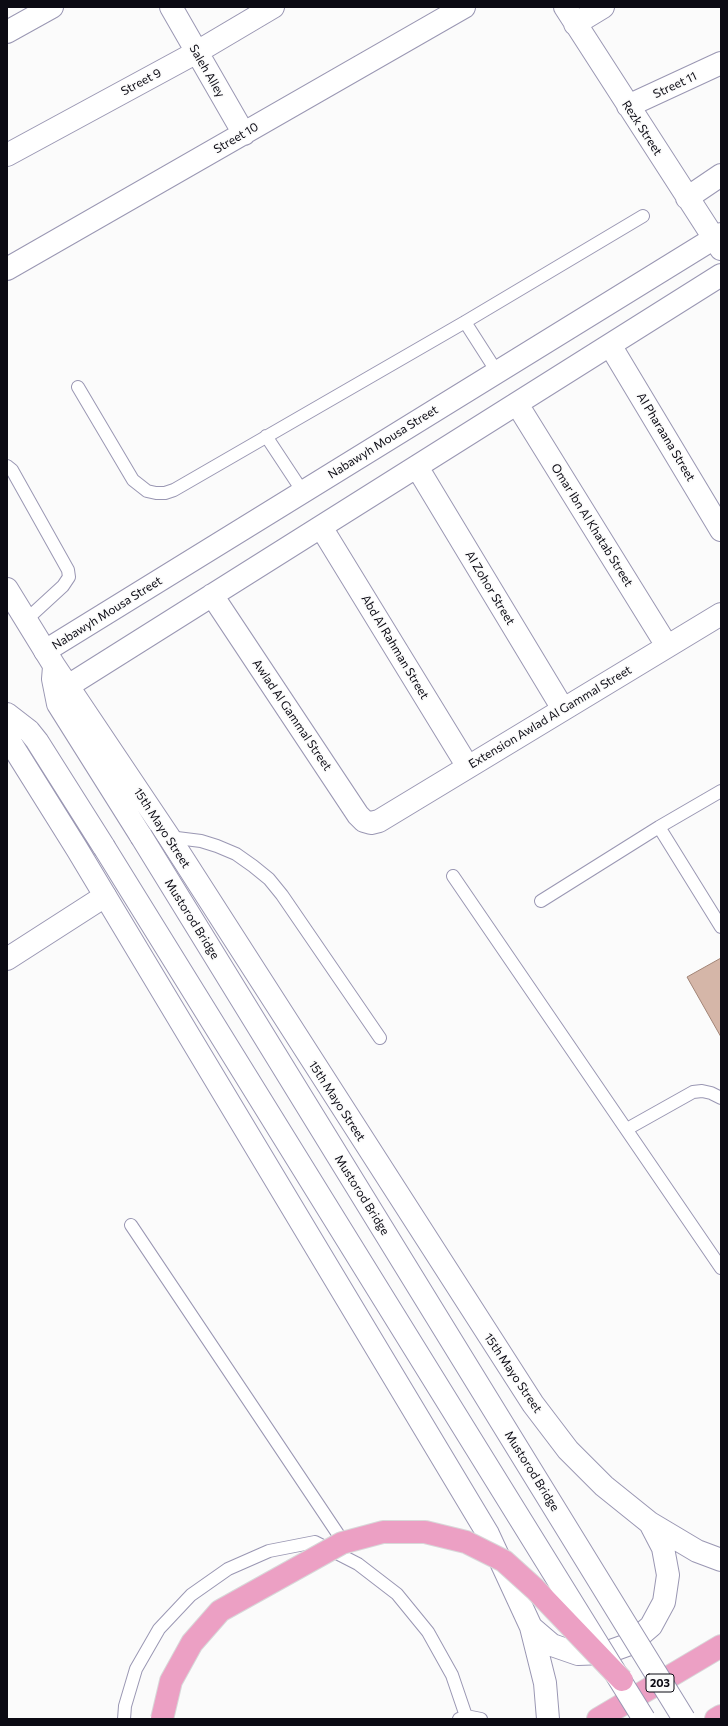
<!DOCTYPE html>
<style>
body{margin:0}
#map{position:relative;width:728px;height:1726px;overflow:hidden;background:#fbfbfb;font-family:Commissioner,sans-serif}
canvas{display:block}
.frame{position:absolute;inset:0;border:8px solid #0b0a13;pointer-events:none}
</style>
<div id="map">
<canvas width="728" height="1726"></canvas>
<div class="frame"></div>
</div>
<script>
const g = document.querySelector('canvas').getContext('2d');
g.lineJoin = 'round';
function paint(path, color) { g.fillStyle = color; g.fill(path, 'evenodd'); }
const shape = rows => new Path2D(rows.map(r => 'M' + r).join(''));
function trace(path, color, width, dash) { g.strokeStyle = color; g.lineWidth = width; g.lineCap = dash ? 'butt' : 'round'; g.setLineDash(dash || []); g.stroke(path); }
function drawText(font, color, halo, rows, align = 'center') {
  g.font = font + ' Commissioner,sans-serif'; g.lineWidth = 3; g.setLineDash([]); g.textBaseline = 'middle'; g.strokeStyle = halo; g.fillStyle = color; for (const [text, x, y, turn = 0] of rows) {
    g.save(); g.translate(x, y); g.rotate((+turn || 0) * Math.PI / 180); g.textAlign = isNaN(turn) ? turn : align; if (halo) g.strokeText(text, 0, 0); g.fillText(text, 0, 0); g.restore();
  }
}
const building = shape([
 [721,958,721,1037,687,977,721,958]
]);
const service = shape([
 [465,322,497,372],
 [78,387,133,480,147,491,156,493,165,493,174,490,465,322,643,216],
 [266,436,303,492],
 [7,466,12,470,68,570,69,577,63,586,26,620],
 [659,827,721,927],
 [169,837,201,841,217,846,236,854,253,866,269,879,282,895,380,1038],
 [453,876,721,1268],
 [541,901,659,827,721,791],
 [627,1129,693,1092,702,1091,711,1093,721,1098],
 [131,1225,346,1546],
 [124,1719,125,1706,136,1669,159,1629,191,1595,228,1569,269,1551,315,1542,358,1564,397,1594,428,1632,452,1675,466,1716],
 [459,1719,466,1716,481,1719]
]);
const minor = shape([
 [171,7,244,134],
 [565,7,721,249],
 [575,24,603,7],
 [7,32,52,7],
 [628,106,721,63],
 [7,155,197,52,273,7],
 [687,198,721,175],
 [7,269,464,7],
 [610,345,721,530],
 [517,404,667,646],
 [417,467,563,709],
 [321,527,468,767],
 [212,595,358,815,364,821,371,823,379,821,721,614],
 [45,651,721,234],
 [68,686,721,275],
 [7,959,105,896]
]);
const secondary = shape([
 [7,589,55,667,169,837,533,1404,568,1450,604,1486,650,1523,697,1551,721,1560],
 [54,667,53,679,58,704,141,836],
 [7,714,29,731,37,741,104,847],
 [7,737,77,849,488,1534,531,1627,545,1683,548,1719],
 [531,1627,552,1645,578,1654,605,1653,630,1644,651,1626,664,1602,668,1575,663,1548,650,1523]
]);
const primary = shape([
 [598,1719,721,1646],
 [716,1719,721,1716]
]);
const secondaryBridge = shape([
 [141,836,684,1719],
 [104,847,644,1719]
]);
const primaryBridge = shape([
 [162,1719,171,1681,192,1643,220,1611,342,1543,383,1532,425,1532,466,1542,504,1561,535,1589,622,1680]
]);
const shields = [
 [660,1683,28]
];
const shieldNames = [
 ["203",660,1683]
];
const streetNames = [
 ["Saleh Alley",207,71,60],
 ["Street 9",141,82,-28],
 ["Street 11",675,85,-25],
 ["Rezk Street",642,128,57],
 ["Street 10",236,138,-30],
 ["Al Pharaana Street",666,437,59],
 ["Nabawyh Mousa Street",383,442,-32],
 ["Omar Ibn Al Khatab Street",592,525,58],
 ["Al Zohor Street",490,588,59],
 ["Nabawyh Mousa Street",107,613,-32],
 ["Abd Al Rahman Street",395,647,59],
 ["Awlad Al Gammal Street",292,715,56],
 ["Extension Awlad Al Gammal Street",550,717,-31],
 ["15th Mayo Street",162,828,57],
 ["Mustorod Bridge",192,919,58],
 ["15th Mayo Street",337,1101,57],
 ["Mustorod Bridge",362,1195,58],
 ["15th Mayo Street",513,1373,56],
 ["Mustorod Bridge",532,1471,58]
];
paint(building, '#d5b6a8');
trace(building, '#a18476', 1);
trace(service, '#9a97b3', 14);
trace(minor, '#9a97b3', 24);
trace(secondary, '#9a97b3', 24);
trace(primary, '#d8d8d9', 24);
trace(service, '#fff', 12);
trace(minor, '#fff', 22);
trace(secondary, '#fff', 22);
trace(primary, '#eca0c4', 22);
trace(secondaryBridge, '#9a97b3', 24, []);
trace(primaryBridge, '#d8d8d9', 24, []);
trace(secondaryBridge, '#fff', 22);
trace(primaryBridge, '#eca0c4', 22);
for (const [x, y, w] of shields) { const box = new Path2D(); box.roundRect(x - w / 2, y - 9, w, 18, 3); g.fillStyle = '#fbfbfb'; g.fill(box); trace(box, '#0b0a13', 1); }
drawText('bold 11px', '#0b0a13', null, shieldNames);
drawText('12px', '#0b0a13', '#fbfbfb', streetNames);
</script>
